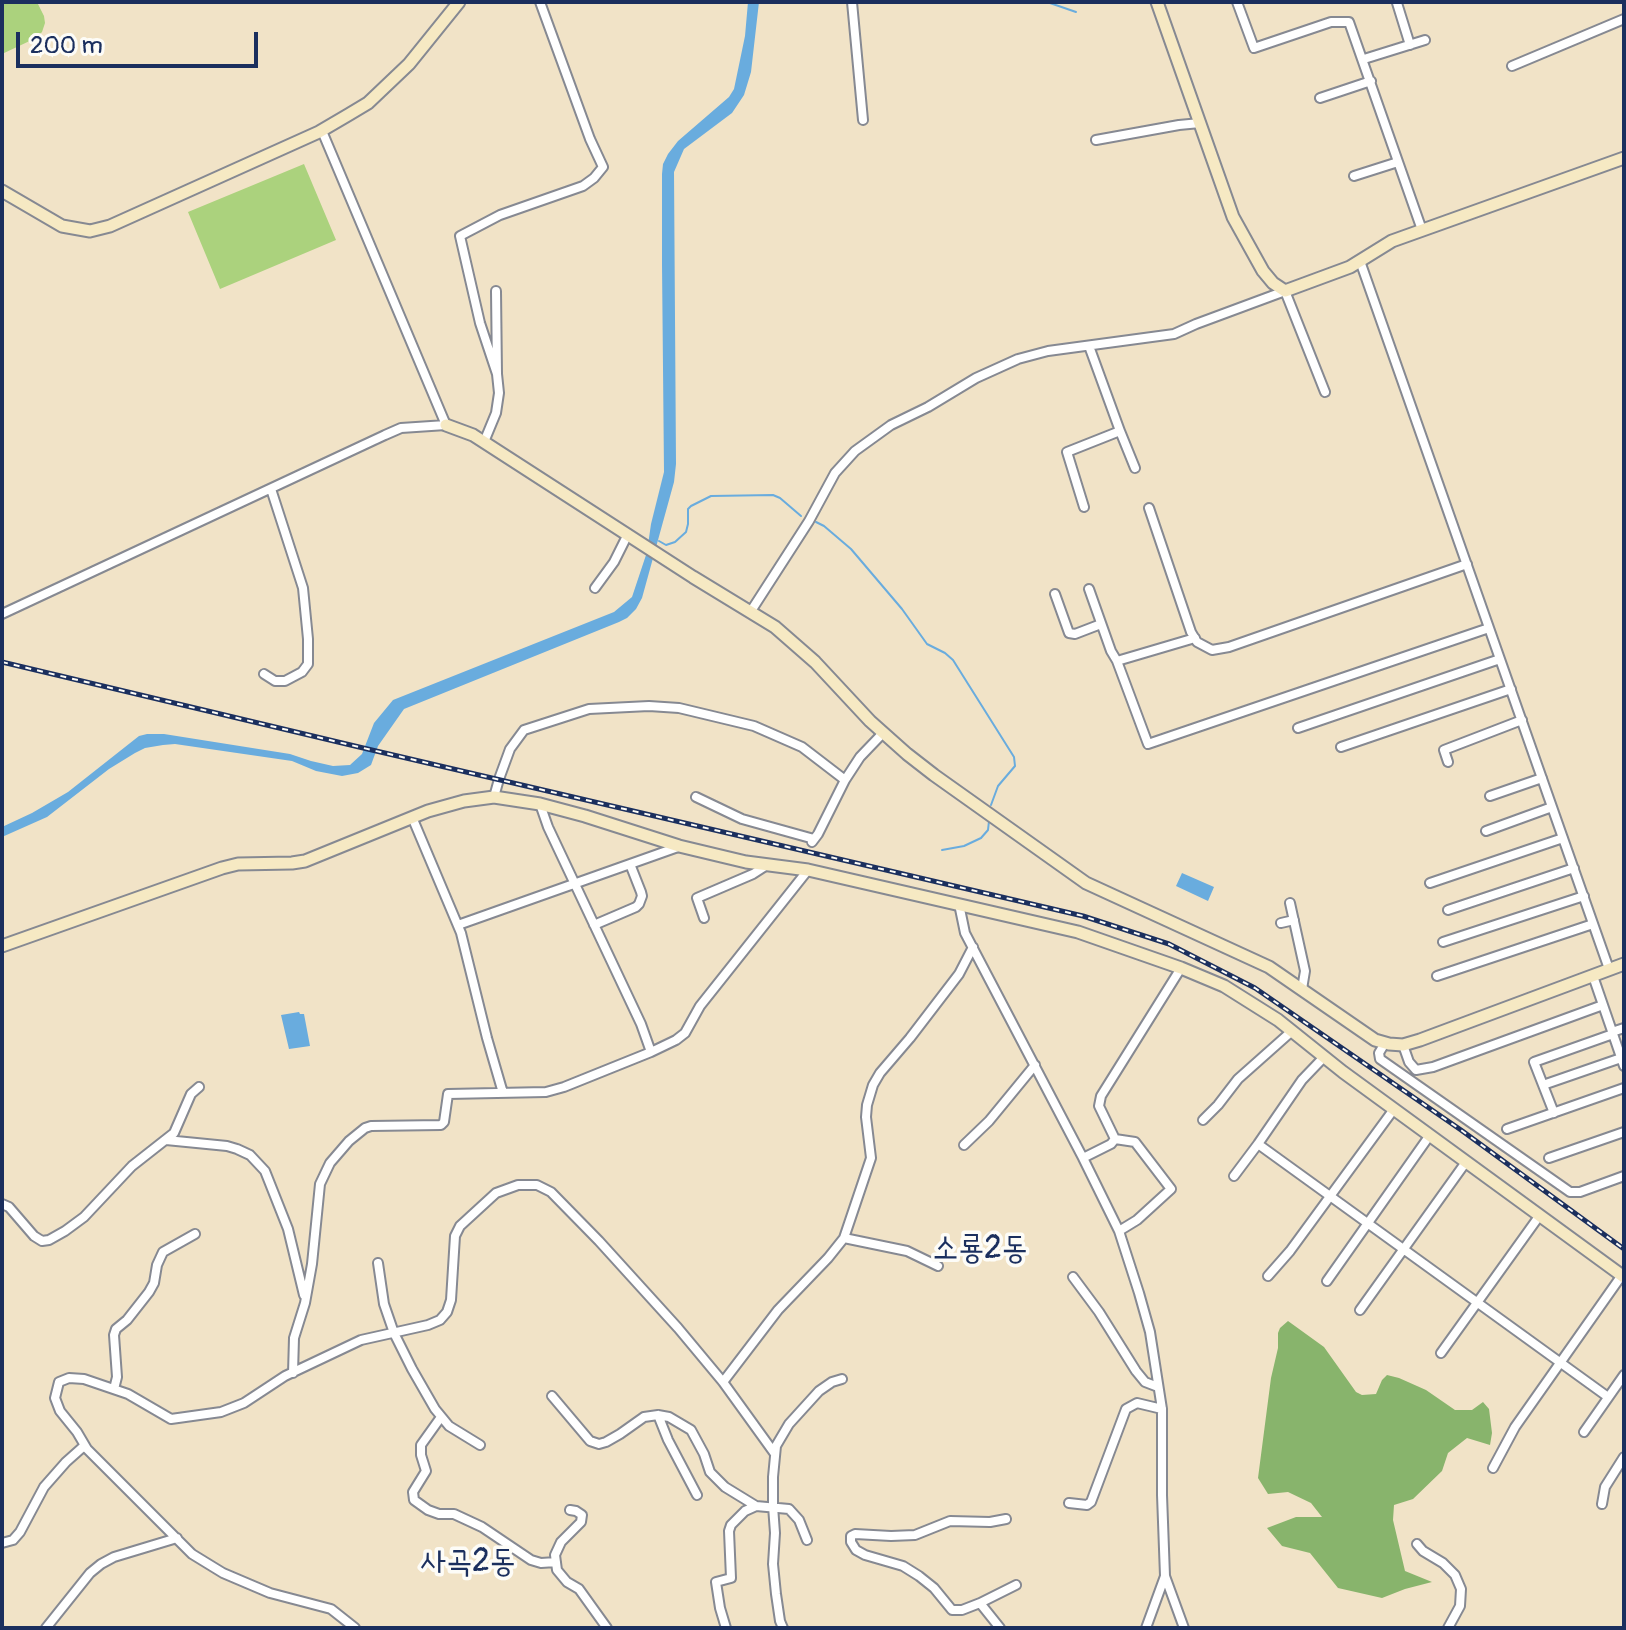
<!DOCTYPE html>
<meta charset="utf-8">
<style>
body{margin:0}
#map{position:relative;width:1626px;height:1630px;overflow:hidden;background:#f1e3c7;font-family:Pangolin,sans-serif}
canvas{display:block}
.frame{position:absolute;inset:0;border:4px solid #1b2f5e;pointer-events:none}
.scale{position:absolute;left:16px;top:32px;width:242px;height:36px;box-sizing:border-box;border:4px solid #1b2f5e;border-top:0;padding-left:10px;font-size:24px;line-height:28px;white-space:nowrap;color:#1b2f5e;-webkit-text-stroke:6px #fdfcf7;paint-order:stroke}
</style>
<div id="map">
<canvas width="1626" height="1630"></canvas>
<div class="frame"></div>
<div class="scale">200 m</div>
</div>
<script>
const g = document.querySelector('canvas').getContext('2d');
g.lineJoin = 'round';
function paint(path, color) { g.fillStyle = color; g.fill(path, 'evenodd'); }
const shape = rows => new Path2D(rows.map(r => 'M' + r).join(''));
function trace(path, color, width, dash) { g.strokeStyle = color; g.lineWidth = width; g.lineCap = dash ? 'butt' : 'round'; g.setLineDash(dash || []); g.stroke(path); }
function drawText(font, color, halo, rows, align = 'center') {
  g.font = font + ' Pangolin,"Poor Story",sans-serif'; g.lineWidth = 7; g.setLineDash([]); g.textBaseline = 'middle'; g.strokeStyle = halo; g.fillStyle = color; for (const [text, x, y, turn = 0] of rows) {
    g.save(); g.translate(x, y); g.rotate((+turn || 0) * Math.PI / 180); g.textAlign = isNaN(turn) ? turn : align; if (halo) g.strokeText(text, 0, 0); g.fillText(text, 0, 0); g.restore();
  }
}
const green = shape([
 [2,2,37,2,44,16,45,23,42,32,36,38,2,54],
 [304,164,336,240,220,289,188,212]
]);
const forest = shape([
 [1288,1321,1324,1347,1356,1392,1362,1395,1376,1394,1382,1380,1387,1375,1399,1378,1426,1390,1455,1410,1472,1410,1483,1402,1489,1409,1492,1433,1490,1445,1467,1438,1448,1453,1442,1471,1413,1499,1394,1505,1393,1520,1405,1571,1432,1582,1405,1589,1382,1598,1338,1588,1310,1553,1282,1546,1267,1528,1296,1517,1322,1517,1311,1503,1288,1492,1268,1494,1258,1478,1271,1378,1278,1348,1278,1333,1280,1328]
]);
const water = shape([
 [748,2,759,2,751,72,744,95,732,113,684,149,674,172,676,464,674,482,642,598,636,609,627,618,619,622,404,709,378,746,371,765,358,773,342,776,316,771,292,761,175,744,163,745,145,748,135,753,109,769,47,817,2,837,2,827,32,813,68,792,139,736,147,734,164,734,290,754,311,761,333,766,350,765,362,754,374,723,393,700,614,612,632,597,647,552,651,524,664,472,662,264,662,174,663,164,668,154,678,141,729,97,734,89,745,36],
 [1182,873,1214,887,1208,901,1176,886],
 [299,1012,300,1014,304,1014,310,1046,289,1049,281,1015]
]);
const stream = shape([
 [1047,2,1076,12],
 [816,522,824,526,851,549,902,609,927,644,945,653,953,660,1014,757,1015,766,998,786,991,805],
 [659,541,666,545,675,542,686,532,688,524,688,509,691,506,711,496,773,495,780,498,801,516],
 [942,850,964,846,981,838,988,830,989,821]
]);
const street = shape([
 [852,2,863,120],
 [1237,2,1254,48,1331,22,1349,22,1422,230],
 [1397,3,1410,45],
 [1364,59,1425,40],
 [1512,66,1624,19],
 [1320,98,1371,81],
 [1096,140,1179,125,1200,123],
 [1354,176,1398,162],
 [1360,261,1609,969],
 [497,374,480,323,460,236,500,215,583,186,594,178,603,167,590,139,540,2],
 [1120,431,1135,468],
 [484,442,496,413,499,393,497,374,496,291],
 [1084,507,1067,452,1120,431,1089,346],
 [1149,508,1191,632,1197,642,1212,650,1229,647,1467,564],
 [595,588,614,562,628,534],
 [1089,589,1111,651,1117,661,1195,638],
 [1055,594,1069,633,1075,634,1101,624],
 [751,611,809,521,835,473,855,451,891,425,928,407,976,378,1018,359,1048,351,1174,334,1196,324,1285,291,1325,392],
 [2,614,385,435,401,428,446,425,322,131],
 [1117,661,1148,744,1489,628],
 [264,674,275,681,285,681,302,672,308,664,308,639,303,588,271,489],
 [1298,728,1500,659],
 [1341,747,1511,689],
 [1448,762,1444,750,1522,720],
 [1490,796,1542,778],
 [494,797,499,779,510,749,524,730,589,709,649,706,679,708,754,726,802,747,845,780],
 [696,797,742,819,814,839],
 [540,804,548,827,641,1024,651,1052],
 [412,817,461,933,487,1038,503,1093],
 [1486,831,1552,807],
 [812,842,818,834,845,780,860,757,883,733],
 [1430,883,1563,838],
 [1290,903,1305,971,1302,989],
 [959,904,965,933,1083,1158,1119,1231,1139,1293,1150,1332,1162,1409,1162,1495,1165,1576,1184,1628],
 [1448,910,1574,868],
 [704,918,697,898,753,874,767,865],
 [1281,923,1294,920],
 [458,925,678,847],
 [594,925,636,907,639,904,642,896,641,892,630,864],
 [1443,942,1584,896],
 [1437,976,1593,924],
 [1593,976,1624,1066],
 [1612,1032,1624,1028],
 [1385,1043,1379,1053,1380,1059,1570,1192,1580,1192,1624,1176],
 [1403,1045,1409,1062,1416,1070,1433,1067,1603,1005],
 [1543,1085,1624,1057],
 [1554,1113,1534,1062,1613,1034],
 [1203,1120,1218,1105,1238,1079,1292,1031],
 [1507,1129,1624,1088],
 [1115,1139,1135,1142,1171,1189,1137,1220,1119,1231],
 [166,1140,227,1146,237,1149,250,1155,265,1171,288,1229,304,1295],
 [1258,1144,1608,1397],
 [964,1145,989,1121,1035,1065],
 [1083,1158,1111,1144,1115,1139,1099,1106,1101,1096,1181,968],
 [1549,1158,1624,1132],
 [1234,1176,1258,1144,1302,1080,1324,1057],
 [2,1204,9,1207,34,1236,42,1241,49,1240,65,1231,84,1217,132,1166,174,1133,191,1094,199,1087],
 [844,1238,907,1251,938,1266],
 [378,1263,384,1304,394,1333,412,1369,435,1409,449,1426,480,1445],
 [1268,1276,1290,1251,1394,1109],
 [1073,1277,1099,1312,1136,1371,1145,1382,1158,1387],
 [1327,1281,1430,1135],
 [1360,1310,1466,1162],
 [1441,1353,1540,1215],
 [293,1373,294,1338,305,1303,312,1264,320,1184,330,1163,349,1141,365,1128,371,1126,441,1125,444,1122,448,1094,546,1092,564,1087,651,1052,676,1040,685,1033,700,1006,808,870],
 [723,1382,778,1310,828,1258,844,1238,871,1158,866,1117,867,1105,873,1085,880,1073,910,1038,959,974,973,947],
 [114,1389,117,1377,114,1335,116,1329,127,1320,149,1292,154,1283,157,1265,163,1252,195,1234],
 [552,1396,590,1441,599,1444,606,1442,620,1434,644,1417,658,1415,669,1417,691,1430,704,1454,710,1472,725,1487,756,1506],
 [658,1415,668,1440,697,1495],
 [441,1417,421,1445,421,1455,426,1471,413,1492,414,1500,428,1510,439,1514,454,1514,482,1527,531,1560,541,1563,556,1562],
 [1584,1432,1624,1375],
 [1493,1468,1515,1427,1622,1275],
 [1069,1503,1087,1505,1091,1502,1126,1409,1137,1403,1162,1409],
 [1602,1504,1605,1487,1624,1457],
 [570,1510,576,1511,582,1515,581,1522,561,1542,555,1555,557,1570,567,1582,579,1589,607,1628],
 [2,1543,13,1540,20,1532,44,1487,66,1462,84,1446],
 [1417,1544,1423,1551,1443,1563,1455,1575,1461,1589,1460,1606,1448,1628],
 [980,1603,1016,1585],
 [46,1628,90,1573,101,1564,114,1557,177,1538],
 [355,1628,331,1609,270,1593,223,1573,192,1554,87,1449,77,1432,60,1411,55,1398,59,1382,69,1378,84,1379,128,1394,171,1419,221,1412,244,1403,285,1376,361,1340,428,1325,440,1320,447,1312,451,1300,455,1236,460,1226,496,1193,518,1185,537,1185,551,1192,599,1241,678,1328,723,1382,775,1454],
 [726,1628,720,1608,716,1582,731,1578,729,1531,731,1525,745,1511,756,1506,789,1509,799,1520,807,1540],
 [783,1628,780,1621,776,1594,773,1564,775,1533,773,1506,773,1477,776,1446,789,1424,819,1391,832,1382,842,1379],
 [1000,1628,980,1603,962,1610,952,1610,934,1588,919,1576,903,1566,865,1555,856,1550,851,1542,851,1536,855,1534,891,1536,915,1535,950,1521,990,1522,1006,1519],
 [1146,1628,1165,1576]
]);
const secondary = shape([
 [1157,2,1233,217,1263,271,1273,283,1285,291,1350,267,1392,241,1624,158],
 [2,191,62,226,90,231,110,226,319,132,348,115,368,103,409,64,459,2],
 [446,425,473,435,693,577,775,627,815,662,870,721,907,754,934,775,1086,883,1269,967,1375,1040,1389,1044,1403,1045,1420,1040,1624,964],
 [2,946,222,868,238,864,292,863,305,861,428,811,464,801,494,797,540,804,585,816,679,846,746,862,808,870,1078,932,1181,968,1224,986,1278,1020,1343,1072,1624,1277]
]);
const rail = shape([
 [2,662,359,747,1083,916,1169,944,1255,988,1461,1130,1624,1249]
]);
const quarterNames = [
 ["소룡2동",980,1250],
 ["사곡2동",468,1563]
];
paint(green, '#abd27d');
paint(forest, '#88b46c');
paint(water, '#69acde');
trace(stream, '#69acde', 2);
trace(street, '#868992', 12);
trace(secondary, '#868992', 15);
trace(street, '#fff', 8);
trace(secondary, '#f6e9c3', 11);
trace(rail, '#1b2f5e', 5);
trace(rail, '#fdfcf7', 2, [6]);
drawText('32px', '#1b2f5e', '#fdfcf7', quarterNames);
</script>
